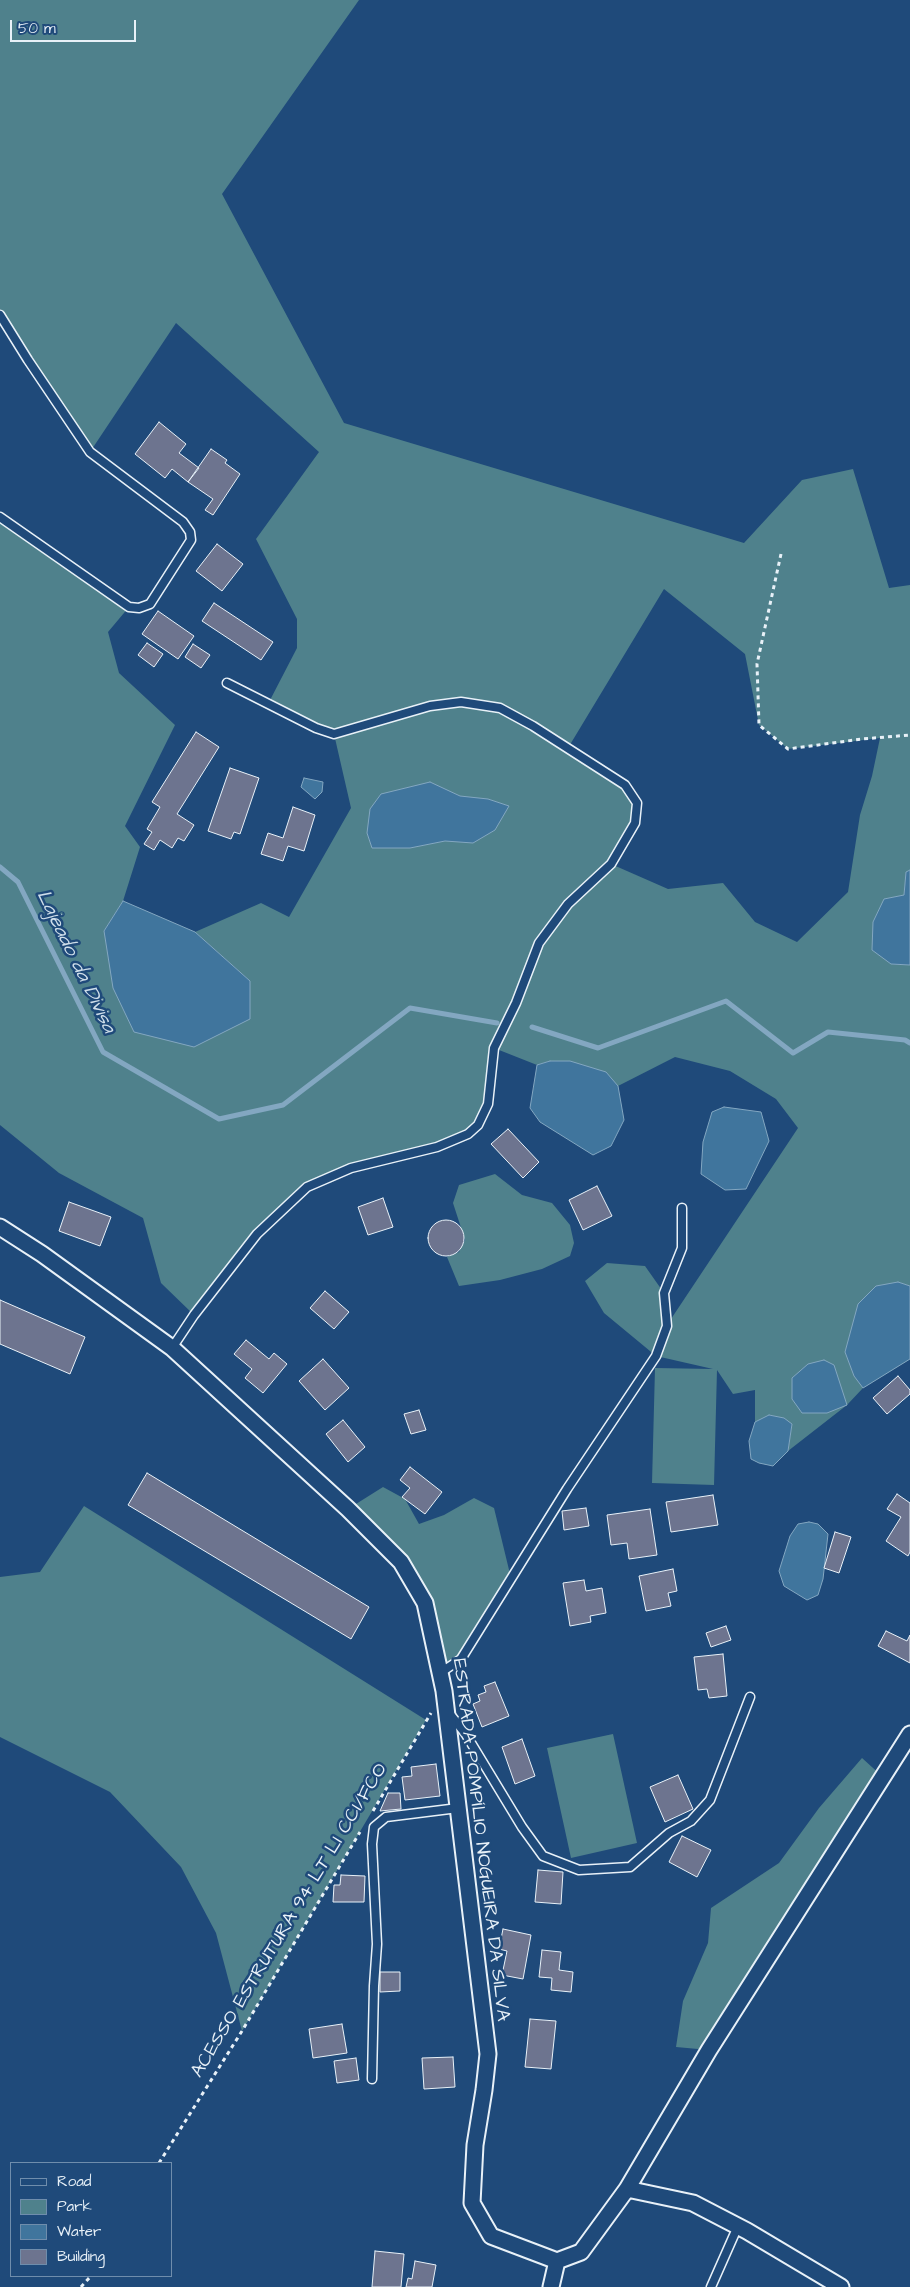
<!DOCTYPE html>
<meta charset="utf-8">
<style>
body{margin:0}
#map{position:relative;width:910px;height:2287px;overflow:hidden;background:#1f4a7a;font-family:"Architects Daughter",sans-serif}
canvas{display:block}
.legend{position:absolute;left:10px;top:2162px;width:162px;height:115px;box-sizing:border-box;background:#1f4a7a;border:1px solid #6f8dac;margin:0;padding:6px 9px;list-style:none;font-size:15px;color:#e8f1f8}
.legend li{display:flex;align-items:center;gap:10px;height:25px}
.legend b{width:25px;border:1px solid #6f8dac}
.scale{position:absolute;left:10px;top:20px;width:126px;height:22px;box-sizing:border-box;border:2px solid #e8f1f8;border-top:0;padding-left:6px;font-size:15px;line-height:18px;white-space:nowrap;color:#e8f1f8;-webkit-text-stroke:4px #1f4a7a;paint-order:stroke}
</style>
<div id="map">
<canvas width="910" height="2287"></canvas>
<ul class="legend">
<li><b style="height:6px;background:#1f4a7a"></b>Road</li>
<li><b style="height:14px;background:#4f818c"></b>Park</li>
<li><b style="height:14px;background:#40759d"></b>Water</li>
<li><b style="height:14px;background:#6d748f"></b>Building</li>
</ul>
<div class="scale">50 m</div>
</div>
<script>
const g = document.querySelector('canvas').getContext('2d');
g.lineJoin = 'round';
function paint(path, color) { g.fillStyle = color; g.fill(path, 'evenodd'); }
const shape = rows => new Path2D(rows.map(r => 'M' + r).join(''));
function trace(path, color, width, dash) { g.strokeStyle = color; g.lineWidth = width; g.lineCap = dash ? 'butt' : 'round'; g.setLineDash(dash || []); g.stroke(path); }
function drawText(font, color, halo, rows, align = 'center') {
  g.font = font + ' "Architects Daughter",sans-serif'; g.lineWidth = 5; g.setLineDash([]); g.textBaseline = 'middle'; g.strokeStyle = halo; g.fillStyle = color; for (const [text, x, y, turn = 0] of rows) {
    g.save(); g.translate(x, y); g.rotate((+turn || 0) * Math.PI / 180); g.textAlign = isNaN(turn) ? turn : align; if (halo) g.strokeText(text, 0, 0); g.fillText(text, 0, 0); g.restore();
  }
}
const green = shape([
 [0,0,359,0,222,194,344,423,744,543,802,480,853,469,889,588,910,585,910,870,906,873,904,895,891,964,910,965,910,1359,863,1388,847,1405,788,1451,792,1424,770,1415,755,1422,755,1390,733,1394,717,1370,714,1485,652,1483,655,1368,713,1369,656,1356,604,1313,585,1281,607,1263,645,1266,664,1293,667,1325,798,1128,776,1099,730,1071,675,1057,618,1086,605,1072,550,1061,537,1065,494,1048,488,1104,468,1134,351,1168,296,1196,257,1234,194,1315,161,1283,143,1218,59,1173,0,1125,0,517,129,607,108,632,119,673,175,725,125,826,140,847,123,901,104,931,250,981,195,932,261,903,289,917,351,808,334,734,268,704,297,648,297,619,256,539,319,452,176,323,90,452,0,315],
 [664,589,745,654,759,725,788,749,880,738,872,776,860,815,848,892,797,942,755,922,723,883,668,889,611,864,635,823,637,803,625,785,568,748],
 [495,1174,522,1195,552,1203,570,1225,574,1243,570,1256,542,1269,500,1280,459,1286,447,1257,459,1252,465,1240,453,1203,459,1185],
 [383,1487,405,1499,419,1524,444,1515,474,1498,494,1508,511,1578,461,1659,440,1673,425,1602,348,1509],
 [84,1506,426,1720,242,2031,216,1933,181,1867,110,1792,0,1737,0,1577,40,1572],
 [613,1734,637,1843,571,1858,547,1748],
 [862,1758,883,1777,709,2050,676,2047,683,2001,708,1943,711,1908,779,1863,819,1808]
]);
const water = shape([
 [304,778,323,782,322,792,315,799,301,787,304,778],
 [430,782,460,796,488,799,509,806,495,830,473,843,445,841,410,848,372,848,367,833,370,809,381,794,430,782],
 [910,870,910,965,891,964,872,950,873,922,884,899,904,895,906,872,910,870],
 [123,901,195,932,250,981,250,1019,194,1047,134,1032,113,988,104,931,123,901],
 [550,1061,570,1061,606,1072,618,1086,624,1120,611,1146,593,1155,540,1122,530,1108,537,1065,550,1061],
 [724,1107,761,1112,769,1141,746,1189,725,1190,701,1174,703,1142,712,1112,724,1107],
 [898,1282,910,1286,910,1359,863,1388,854,1376,845,1352,858,1304,876,1286,898,1282],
 [824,1360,834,1365,847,1405,827,1413,802,1413,792,1399,792,1378,808,1364,824,1360],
 [769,1415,784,1418,792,1424,788,1451,773,1466,759,1463,751,1459,749,1441,755,1422,769,1415],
 [809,1522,818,1524,828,1534,823,1579,818,1595,807,1600,784,1586,779,1571,790,1536,798,1524,809,1522]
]);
const stream = shape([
 [0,867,18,882,103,1052,219,1119,283,1105,410,1008,497,1023],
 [532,1027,598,1048,726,1001,793,1053,828,1032,905,1040,910,1043]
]);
const building = shape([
 [159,422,186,444,179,453,199,468,188,482,172,469,165,478,135,454,159,422],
 [211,449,227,460,225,463,240,474,213,515,205,510,213,499,188,482,211,449],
 [217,544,243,564,222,591,196,571,217,544],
 [214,603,273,642,261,660,202,621,214,603],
 [158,611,194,636,178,659,142,634,158,611],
 [147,643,163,654,154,667,138,655,147,643],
 [193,644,210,655,201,668,185,657,193,644],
 [196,732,219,747,177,814,194,825,184,841,178,838,172,848,160,840,154,850,144,844,152,832,147,829,160,807,152,802,196,732],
 [230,768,259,778,240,834,234,832,231,839,208,831,230,768],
 [293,807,315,815,304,851,288,846,283,861,261,854,268,833,283,838,293,807],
 [508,1129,539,1162,523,1178,491,1144,508,1129],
 [597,1186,612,1216,583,1230,569,1200,597,1186],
 [383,1198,393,1227,368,1235,358,1207,383,1198],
 [69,1202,111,1217,100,1246,59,1231,69,1202],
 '428 1238a18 18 0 1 1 36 0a18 18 0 1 1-36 0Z',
 [325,1291,349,1312,334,1329,310,1308,325,1291],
 [0,1300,85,1337,70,1374,0,1344,0,1300],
 [246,1340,269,1359,274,1353,287,1364,263,1393,245,1378,252,1369,234,1354,246,1340],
 [323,1359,349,1388,325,1410,299,1381,323,1359],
 [898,1376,910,1390,910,1394,887,1414,873,1398,898,1376],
 [419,1410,426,1430,411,1434,404,1414,419,1410],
 [343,1420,365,1447,348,1462,326,1434,343,1420],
 [410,1467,442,1492,425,1514,402,1497,410,1488,400,1480,410,1467],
 [147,1473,369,1607,351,1639,128,1505,147,1473],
 [897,1494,910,1503,910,1552,908,1556,886,1541,901,1517,887,1509,897,1494],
 [713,1495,718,1525,671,1532,666,1502,713,1495],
 [586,1508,589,1526,564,1530,562,1511,586,1508],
 [650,1509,657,1555,629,1559,627,1543,611,1545,607,1515,650,1509],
 [835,1532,851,1537,839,1573,824,1568,835,1532],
 [673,1569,677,1591,668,1593,671,1606,646,1611,639,1576,673,1569],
 [584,1580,586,1591,602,1588,606,1613,590,1616,591,1622,570,1626,563,1583,584,1580],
 [726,1626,731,1640,711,1647,706,1633,726,1626],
 [886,1631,907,1641,910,1635,910,1663,878,1646,886,1631],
 [723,1654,727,1696,709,1698,707,1689,698,1690,694,1657,723,1654],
 [495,1682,509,1716,482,1727,473,1704,480,1701,478,1695,486,1692,484,1686,495,1682],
 [522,1739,535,1776,515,1784,502,1747,522,1739],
 [436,1764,440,1796,405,1800,402,1777,412,1776,411,1767,436,1764],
 [678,1775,693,1809,665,1822,650,1787,678,1775],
 [388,1793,400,1793,401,1809,380,1811,388,1793],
 [682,1836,711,1850,697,1877,669,1862,682,1836],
 [538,1870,563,1872,561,1904,535,1902,538,1870],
 [341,1875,365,1876,364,1902,333,1902,334,1885,340,1885,341,1875],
 [503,1929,531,1935,523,1979,502,1975,507,1951,499,1949,503,1929],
 [542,1950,561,1952,559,1970,573,1972,571,1992,551,1990,552,1978,539,1977,542,1950],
 [380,1972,400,1972,400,1991,380,1992,380,1972],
 [530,2019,556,2021,551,2069,525,2067,530,2019],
 [342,2024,347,2053,313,2058,309,2029,342,2024],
 [453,2057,455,2087,424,2089,422,2058,453,2057],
 [356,2058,359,2080,337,2083,334,2061,356,2058],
 [375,2251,404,2254,401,2287,372,2287,375,2251],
 [415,2261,436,2265,432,2287,406,2287,408,2278,412,2279,415,2261]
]);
const path = shape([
 [781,554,757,664,759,725,788,749,862,739,910,735],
 [373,1811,431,1713],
 [159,2163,242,2031,360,1832],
 [81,2287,91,2276]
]);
const service = shape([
 [0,315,28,360,90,452,183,522,190,532,191,540,150,604,139,608,129,607,0,517],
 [172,1348,194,1315,257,1234,307,1187,351,1168,437,1147,468,1134,478,1125,488,1104,494,1048,516,1003,539,943,568,904,611,864,635,823,637,803,625,785,533,726,500,708,461,702,430,706,334,734,316,728,227,683],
 [440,1673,461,1659,567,1489,656,1356,667,1326,664,1293,682,1248,682,1208],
 [449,1713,465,1733,522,1827,543,1856,579,1870,630,1867,669,1833,691,1821,710,1800,750,1697],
 [372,2079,374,1986,377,1944,372,1844,374,1827,386,1817,458,1808],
 [711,2287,738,2226]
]);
const minor = shape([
 [0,1227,42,1254,172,1348,348,1509,401,1562,425,1603,444,1691,488,2054,484,2090,475,2145,472,2203,491,2236,557,2261,581,2252,627,2189,693,2203,747,2231,841,2287],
 [627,2189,709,2050,910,1734],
 [551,2287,557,2261]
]);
const streetNames = [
 ["ESTRADA POMPÍLIO NOGUEIRA DA SILVA",480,1840,83],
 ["ACESSO ESTRUTURA 94 LT LI CCI/FCO",290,1921,-59]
];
const waterNames = [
 ["Lajeado da Divisa",75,962,64]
];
paint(green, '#4f818c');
paint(water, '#40759d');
trace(water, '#83a7c1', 1);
trace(stream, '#83a7c1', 5);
paint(building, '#6d748f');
trace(building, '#e8f1f8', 1);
trace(service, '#e8f1f8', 11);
trace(minor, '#e8f1f8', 19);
trace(path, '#e8f1f8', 3, [4, 4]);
trace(service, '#1f4a7a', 8);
trace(minor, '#1f4a7a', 15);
drawText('19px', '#e8f1f8', '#1f4a7a', streetNames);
drawText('italic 20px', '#cfdeea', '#1f4a7a', waterNames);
</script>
